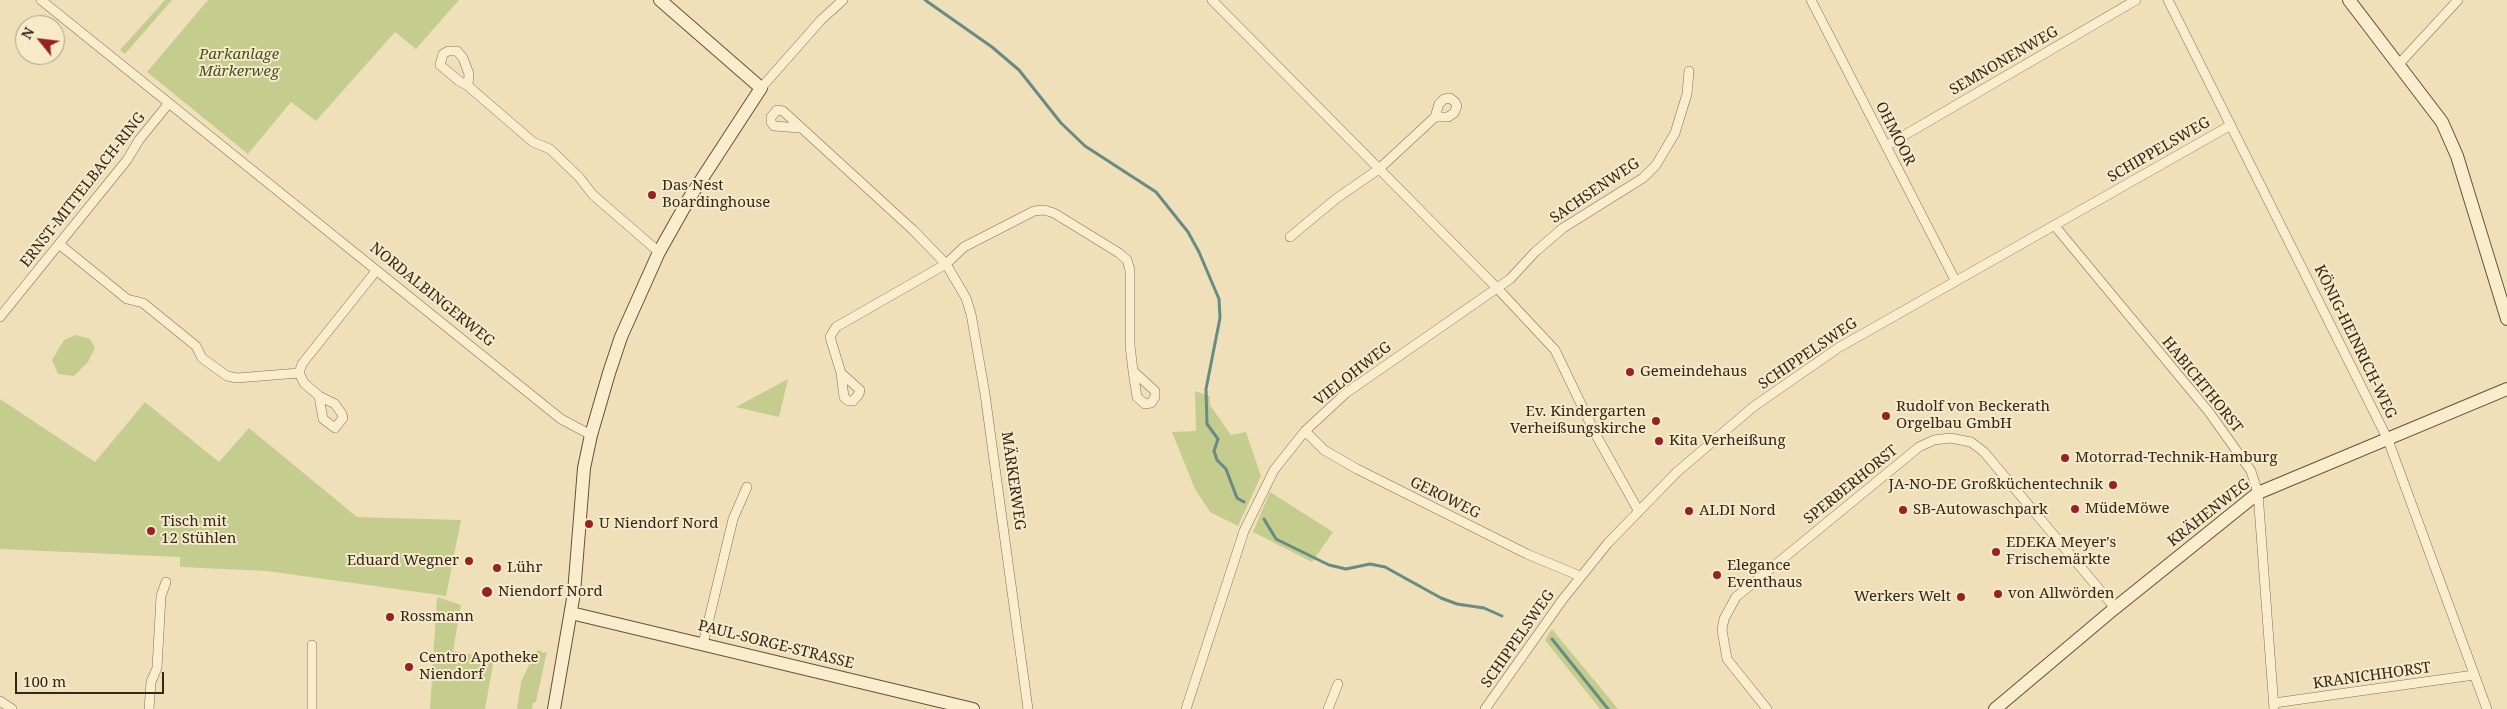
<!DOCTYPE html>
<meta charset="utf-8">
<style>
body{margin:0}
#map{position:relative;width:2507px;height:709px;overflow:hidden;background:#efe0ba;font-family:"Noto Serif",serif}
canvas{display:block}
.north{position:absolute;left:15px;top:15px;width:50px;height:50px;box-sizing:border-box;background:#f6eaca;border:1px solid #a89c84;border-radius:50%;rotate:299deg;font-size:14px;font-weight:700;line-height:20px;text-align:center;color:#34271a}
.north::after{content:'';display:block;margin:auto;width:18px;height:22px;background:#972222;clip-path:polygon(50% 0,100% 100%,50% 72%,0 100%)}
.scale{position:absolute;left:15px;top:672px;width:149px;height:22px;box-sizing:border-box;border:2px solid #34271a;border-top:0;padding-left:6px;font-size:15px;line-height:18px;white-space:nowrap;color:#34271a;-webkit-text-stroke:4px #f6eaca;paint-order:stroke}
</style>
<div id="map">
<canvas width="2507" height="709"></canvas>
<div class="north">N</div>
<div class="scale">100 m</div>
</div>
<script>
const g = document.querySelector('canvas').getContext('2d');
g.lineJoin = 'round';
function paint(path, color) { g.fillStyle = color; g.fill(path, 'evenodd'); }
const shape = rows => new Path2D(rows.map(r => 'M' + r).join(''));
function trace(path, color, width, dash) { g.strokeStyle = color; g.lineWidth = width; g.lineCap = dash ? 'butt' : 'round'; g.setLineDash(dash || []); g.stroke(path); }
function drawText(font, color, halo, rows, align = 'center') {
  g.font = font + ' "Noto Serif",serif'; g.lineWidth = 4; g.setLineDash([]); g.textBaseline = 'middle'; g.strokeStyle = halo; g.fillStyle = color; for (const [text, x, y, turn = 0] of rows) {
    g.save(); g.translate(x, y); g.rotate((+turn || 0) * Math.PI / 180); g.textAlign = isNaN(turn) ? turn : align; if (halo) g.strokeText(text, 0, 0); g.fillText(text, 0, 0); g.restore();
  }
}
const green = shape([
 [165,0,172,0,125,54,120,50],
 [208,0,459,0,416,49,395,32,316,121,291,102,248,154,147,72],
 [76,335,90,339,95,348,88,362,74,376,58,374,52,360,64,340],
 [788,379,779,417,736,407],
 [1195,391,1210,396,1210,405,1231,435,1246,432,1261,476,1238,526,1210,512,1195,489,1172,432,1196,431],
 [0,399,95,462,145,402,219,462,249,428,357,517,461,520,446,596,267,571,180,567,180,557,0,549],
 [1270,492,1333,532,1312,562,1253,532],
 [437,597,461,605,453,651,494,659,485,709,430,709],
 [1552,629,1618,709,1600,709,1545,640],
 [539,650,544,653,547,651,536,702,533,703,532,709,517,709,521,682,535,652]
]);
const stream = shape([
 [925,0,992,47,1019,70,1061,123,1085,146,1156,192,1188,232,1199,252,1219,299,1220,318,1206,389,1207,424,1218,439,1214,451,1217,460,1226,469,1237,498,1244,502],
 [1264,519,1276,539,1329,565,1346,569,1370,564,1385,567,1441,598,1457,604,1484,608,1502,616],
 [1552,639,1608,709]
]);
const street = shape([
 [41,0,561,419,591,435],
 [1212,0,1497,288,1555,350,1596,435,1638,510],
 [1811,0,1955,280],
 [2168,0,2388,440,2487,709],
 [2399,64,2458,0],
 [468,86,469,74,463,58,457,51,448,51,443,54,440,65,459,81,468,86,533,142,550,149,579,177,593,195,659,252],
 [761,88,821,20,843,0],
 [800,128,774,126,771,122,771,117,777,110,783,111,913,230,946,264,966,298,971,314,985,394,1028,709],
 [1886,146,2136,0],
 [2054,225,2209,412,2251,471,2258,493,2274,709],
 [1290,237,1337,198,1379,169,1435,117,1448,117,1454,113,1457,106,1455,102,1450,98,1444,99,1439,104,1435,117],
 [59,244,127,299,143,303,196,346,202,358,227,376,237,378,299,373],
 [0,317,127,160,139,140,169,103],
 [841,373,860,390,859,394,853,401,848,401,844,397,841,373,830,337,836,327,946,264,964,247,1034,211,1044,210,1054,213,1119,253,1127,260,1130,270,1130,345,1133,371,1155,391,1155,397,1151,403,1145,404,1137,397,1133,371],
 [319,396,304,383,299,373,302,364,376,271],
 [319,396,335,404,342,414,343,418,335,428,323,419,319,396],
 [1305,431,1324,450,1357,469,1527,554,1580,576],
 [703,644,733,519,747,487],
 [0,701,12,709],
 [2274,703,2474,675],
 [149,709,151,682,157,668,161,596,166,582],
 [312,709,312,645],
 [1186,709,1244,531,1274,470,1305,431,1346,393,1510,279,1535,252,1563,228,1643,178,1656,165,1675,133,1687,94,1689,71],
 [1328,709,1338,684],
 [1485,709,1563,599,1608,543,1677,472,1753,407,1838,348,2231,125],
 [1767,709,1727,659,1722,630,1724,619,1736,597,1919,447,1934,440,1950,438,1971,442,1984,452,2115,608]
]);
const secondary = shape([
 [2349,0,2442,122,2457,156,2507,319],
 [571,613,973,709],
 [554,709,574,593,584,468,591,435,609,373,621,337,659,252,690,197,761,88,660,0],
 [1995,709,2115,608,2258,493,2507,389]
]);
const markers = [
 [652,195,5,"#972222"],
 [1630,372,5,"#972222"],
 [1886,416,5,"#972222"],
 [1656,421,5,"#972222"],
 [1659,441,5,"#972222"],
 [2065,458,5,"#972222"],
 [2113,485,5,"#972222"],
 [2075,509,5,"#972222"],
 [1903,510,5,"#972222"],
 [1689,511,5,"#972222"],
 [589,524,5,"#972222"],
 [151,531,5,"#972222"],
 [1996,552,5,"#972222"],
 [469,561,5,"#972222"],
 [497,568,5,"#972222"],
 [1717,575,5,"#972222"],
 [487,592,6,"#972222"],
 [1998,594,5,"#972222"],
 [1961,597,5,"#972222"],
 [390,617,5,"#972222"],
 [409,667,5,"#972222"]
];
const parkNames = [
 ["Parkanlage",239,55],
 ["Märkerweg",239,72]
];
const streetNames = [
 ["SEMNONENWEG",2004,61,-30],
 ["OHMOOR",1895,134,63],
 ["SCHIPPELSWEG",2159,150,-30],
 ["ERNST-MITTELBACH-RING",83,190,-52],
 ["SACHSENWEG",1595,191,-34],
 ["NORDALBINGERWEG",432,295,39],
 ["KÖNIG-HEINRICH-WEG",2355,342,64],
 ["SCHIPPELSWEG",1808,354,-34],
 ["VIELOHWEG",1353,374,-38],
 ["HABICHTHORST",2202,385,51],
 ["MÄRKERWEG",1013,481,82],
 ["SPERBERHORST",1851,485,-39],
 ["GEROWEG",1445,498,26],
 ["KRÄHENWEG",2209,513,-38],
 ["SCHIPPELSWEG",1518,639,-55],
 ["PAUL-SORGE-STRASSE",776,645,14],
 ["KRANICHHORST",2372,676,-8]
];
const poiNames = [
 ["Das Nest",662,186],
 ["Boardinghouse",662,203],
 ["Gemeindehaus",1640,372],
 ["Rudolf von Beckerath",1896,407],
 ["Orgelbau GmbH",1896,424],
 ["Ev. Kindergarten",1646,412,"right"],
 ["Verheißungskirche",1646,429,"right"],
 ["Kita Verheißung",1669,441],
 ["Motorrad-Technik-Hamburg",2075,458],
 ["JA-NO-DE Großküchentechnik",2103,485,"right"],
 ["MüdeMöwe",2085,509],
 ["SB-Autowaschpark",1913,510],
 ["ALDI Nord",1699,511],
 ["Tisch mit",161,522],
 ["12 Stühlen",161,539],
 ["U Niendorf Nord",599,524],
 ["EDEKA Meyer's",2006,543],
 ["Frischemärkte",2006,560],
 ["Eduard Wegner",459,561,"right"],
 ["Elegance",1727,566],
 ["Eventhaus",1727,583],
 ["Lühr",507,568],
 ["Niendorf Nord",498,592],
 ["von Allwörden",2008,594],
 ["Werkers Welt",1951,597,"right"],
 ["Rossmann",400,617],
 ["Centro Apotheke",419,658],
 ["Niendorf",419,675]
];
paint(green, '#c5cd8e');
trace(stream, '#668c84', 3);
trace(street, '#866f54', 10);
trace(secondary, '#675037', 14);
trace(street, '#faedcd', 9);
trace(secondary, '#faedcd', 12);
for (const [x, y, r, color] of markers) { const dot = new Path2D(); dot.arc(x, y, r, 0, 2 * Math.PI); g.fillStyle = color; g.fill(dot); trace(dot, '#f6eaca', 2); }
drawText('italic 15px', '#44521f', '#f6eaca', parkNames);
drawText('15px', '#34271a', '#f6eaca', streetNames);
drawText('15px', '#34271a', '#f6eaca', poiNames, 'left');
</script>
